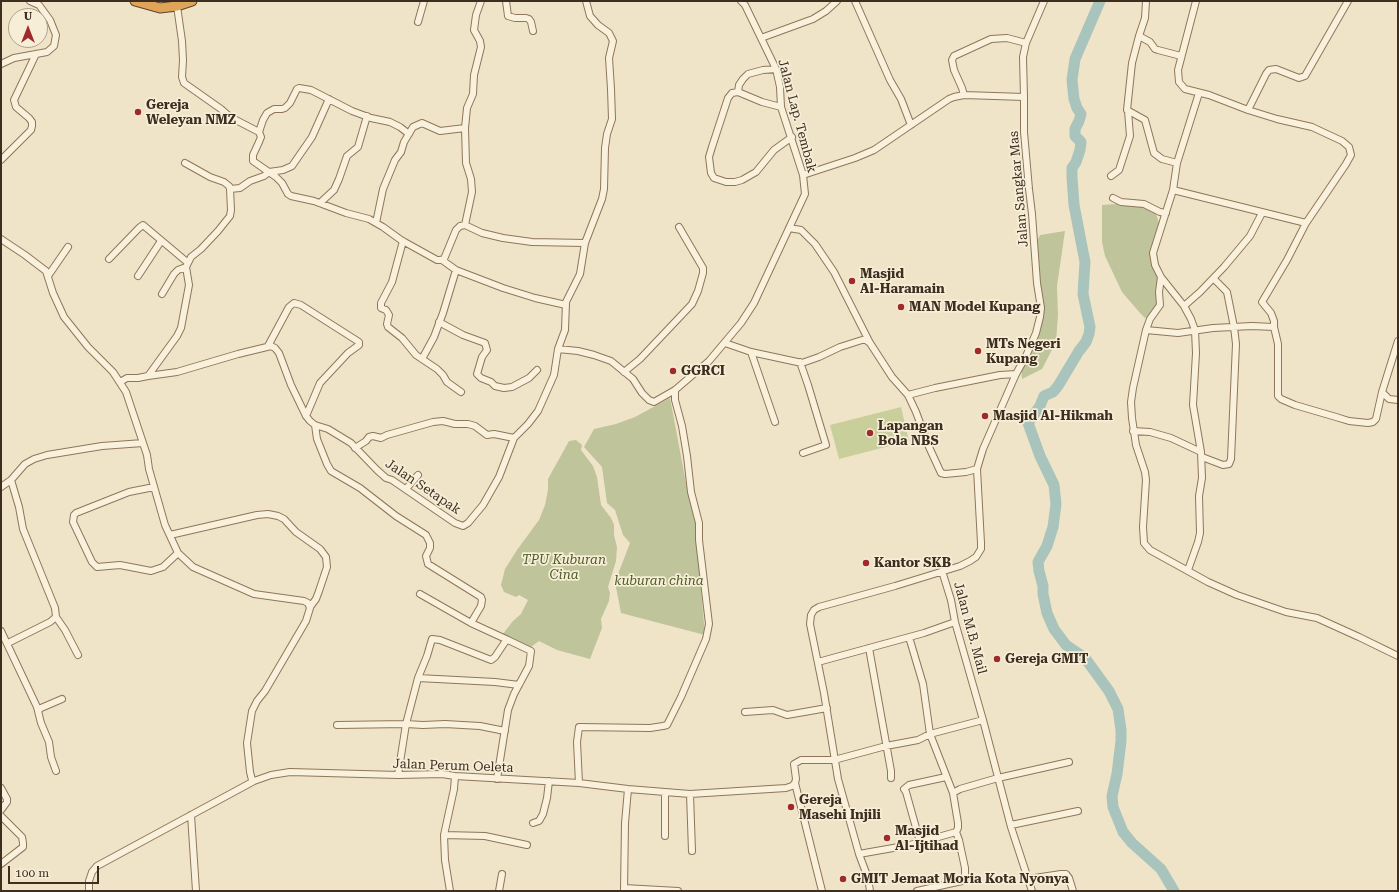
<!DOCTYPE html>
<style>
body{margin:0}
#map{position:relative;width:1399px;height:892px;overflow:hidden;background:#f0e4c8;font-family:"Roboto Serif",serif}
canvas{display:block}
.frame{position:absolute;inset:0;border:2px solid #3d2e20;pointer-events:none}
.north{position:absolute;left:8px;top:8px;width:40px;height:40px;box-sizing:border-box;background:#f7eed8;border:1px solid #ada18e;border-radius:50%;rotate:0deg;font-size:11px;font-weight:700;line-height:16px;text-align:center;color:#3d2e20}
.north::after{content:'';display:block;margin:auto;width:14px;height:18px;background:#9e2a2b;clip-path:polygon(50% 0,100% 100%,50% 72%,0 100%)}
.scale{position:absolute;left:8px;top:866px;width:91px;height:18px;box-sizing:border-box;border:2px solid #3d2e20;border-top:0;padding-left:5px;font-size:12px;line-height:14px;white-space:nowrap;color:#3d2e20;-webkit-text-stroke:3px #f7eed8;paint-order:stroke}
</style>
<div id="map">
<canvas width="1399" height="892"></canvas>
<div class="frame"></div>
<div class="north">U</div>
<div class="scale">100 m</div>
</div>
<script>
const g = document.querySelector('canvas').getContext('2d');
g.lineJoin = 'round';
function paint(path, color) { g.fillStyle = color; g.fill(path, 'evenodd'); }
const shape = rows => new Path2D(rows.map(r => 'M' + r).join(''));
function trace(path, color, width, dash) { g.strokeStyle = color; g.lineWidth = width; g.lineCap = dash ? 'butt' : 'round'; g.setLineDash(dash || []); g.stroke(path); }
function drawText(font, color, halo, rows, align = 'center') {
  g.font = font + ' "Roboto Serif",serif'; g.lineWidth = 3.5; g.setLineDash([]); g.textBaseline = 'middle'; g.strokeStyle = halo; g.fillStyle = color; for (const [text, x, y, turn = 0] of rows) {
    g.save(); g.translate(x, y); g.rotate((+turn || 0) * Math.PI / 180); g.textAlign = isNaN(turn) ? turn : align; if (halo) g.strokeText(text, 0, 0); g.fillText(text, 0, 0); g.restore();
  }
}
const green = shape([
 [901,407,909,441,839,459,830,425]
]);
const cemetery = shape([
 [1129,203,1147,207,1156,214,1159,223,1154,239,1159,278,1160,311,1145,318,1140,313,1122,292,1105,256,1102,242,1102,205],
 [1065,231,1057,286,1058,315,1056,342,1042,369,1022,379,1021,363,1036,326,1042,296,1037,251,1038,239,1040,235],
 [670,398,686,483,695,522,705,635,621,613,615,582,630,543,623,535,615,510,607,503,602,467,584,447,594,429,616,424,635,417],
 [576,440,582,445,581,450,593,466,597,477,601,505,611,518,614,525,614,535,617,547,616,561,608,587,610,593,609,601,601,619,602,628,590,659,557,650,539,641,531,647,518,643,502,635,513,621,521,614,528,600,519,595,516,597,504,592,501,585,505,569,517,550,539,520,545,505,548,490,548,479,569,441]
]);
const river = shape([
 [1100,1,1075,59,1072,80,1074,99,1077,108,1081,114,1079,121,1075,129,1075,136,1081,142,1080,150,1076,162,1072,168,1072,177,1074,205,1085,262,1083,294,1090,327,1089,334,1086,342,1079,351,1058,386,1053,392,1044,396,1040,406,1028,423,1040,456,1054,485,1056,504,1053,527,1047,546,1038,562,1039,571,1043,586,1043,594,1047,613,1054,629,1066,645,1085,658,1109,691,1118,709,1121,730,1121,741,1117,774,1112,796,1113,807,1123,832,1132,843,1161,869,1174,891]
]);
const minor = shape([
 [506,1,508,16,515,18,526,18,529,19,531,22,533,31],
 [855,1,890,80,901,99,911,125],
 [1146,1,1145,18,1139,36,1132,63,1127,110,1145,120,1154,153,1162,159,1177,163],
 [1196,1,1178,70,1179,82,1185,89,1209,95,1248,110,1277,119,1312,127,1342,141,1349,147,1351,155,1346,164,1306,223,1287,260,1262,302,1271,313,1274,321,1274,327,1278,344,1278,396,1281,399,1295,405,1336,417,1349,421,1368,423,1373,422,1376,419,1382,392],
 [177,6,182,41,183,60,182,77,184,83,221,109,230,117,259,132],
 [418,22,424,1],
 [1139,36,1150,42,1155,49,1158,50,1181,56],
 [761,38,813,19,826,11,837,1],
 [1,64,14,58,47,52,54,46,56,35,50,20,39,5,30,1],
 [738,92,739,85,743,79,748,74,763,70,776,69],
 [1199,93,1177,163,1173,190,1306,223],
 [964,95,962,88,954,70,952,60,954,56,991,39,1007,38,1026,43],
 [781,107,762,102,738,92,732,93,728,98,712,147,709,157,711,173,714,178,726,182,735,182,742,180,756,172,774,150,792,137],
 [1248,110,1266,74,1269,70,1276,69,1299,78,1305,76,1348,1],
 [409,134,400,127,390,122,371,118,352,111,311,90,299,88,297,89,290,103,285,108,282,109,274,109,267,113,263,120,259,132,261,137,259,142,253,155,253,161,276,177,282,183,288,194,291,196,314,201,346,213,369,219,383,227,401,240,437,260,440,260,444,259,456,230,460,226,465,225,472,192,471,179,466,163,465,128,467,108,473,94,474,75,481,47,480,41,474,30,476,15,481,1],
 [1,160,31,130,32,126,32,122,29,118,16,107,14,100,36,54],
 [185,163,210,177,224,182,229,186,230,189],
 [803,175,855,158,874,150,949,99,954,97,964,95,1024,97],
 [1111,176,1119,170,1130,136,1128,111],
 [230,189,240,188,250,181,264,176,269,172,283,170,292,166,312,137,329,99],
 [1173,190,1153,253,1155,265,1161,277,1159,292,1160,305,1150,319,1146,330,1133,388,1131,402,1132,418,1136,445,1145,472,1146,480,1143,527,1144,543,1150,550,1208,582,1237,595,1286,612,1317,618,1359,637,1398,656],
 [1113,198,1121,202,1144,204,1160,212,1166,213],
 [320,203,334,190,339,179,347,156,358,147,367,116],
 [376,223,383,189,395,160,401,152,404,142,413,127,422,123,440,131,465,128],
 [465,225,482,233,503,238,532,242,585,243],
 [789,228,801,230,815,244,834,272,870,343],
 [1,239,25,255,46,271,53,293,64,317,88,347,113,372,126,392,147,455,149,469,165,525,178,553,193,567,254,594,304,601,308,603,310,608,306,621,265,691,257,701,252,711,247,743,250,772,252,780,254,781],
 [403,241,392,282,381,303,381,308,386,310,389,315,387,324,388,327,402,338,416,355,437,369,443,375,447,382,461,392],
 [109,259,139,228,143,225,187,262],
 [442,260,456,270,503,288,535,298,566,305],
 [48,276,68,247],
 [138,276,161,241],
 [1161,277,1184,306,1191,319,1195,330,1196,353,1193,405,1201,452],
 [162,294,174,274,178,270,186,267],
 [1184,306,1200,292,1224,267,1250,236,1262,213],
 [439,322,463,335,485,343,487,350,482,357,477,374,481,378,491,382,495,386,504,388,512,387,529,378,537,370],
 [1146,330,1178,333,1213,328,1252,326,1274,327],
 [1398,341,1382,392,1389,399,1398,400],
 [725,343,751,352,802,363,819,357,840,347,862,340,866,340,870,343,892,377,908,395,916,412,929,447,941,473,945,474,966,472,977,469,983,449,1016,374,1026,356,1036,333,1040,317,1041,308,1037,283,1032,214,1029,189,1024,132,1024,97,1023,57,1026,43,1044,1],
 [268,346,289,307,294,303,301,305,359,342,359,345,348,353,320,383,306,416],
 [558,349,578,351,594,355,611,361,633,379,642,393,649,400,654,402,675,390,709,361,741,323,754,303,805,194,803,175,781,107,780,87,776,69,745,5,741,1],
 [751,352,775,422],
 [422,359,434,337,443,313,456,270],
 [800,362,808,385,826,445,803,453],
 [624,372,640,359,676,321,692,304,698,291,703,273,703,268,679,227],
 [148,376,177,372,238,354,271,346,275,348,279,353,291,385,306,416,310,421,315,425,328,429,351,443,377,470,386,478,392,480,455,523,463,526,468,523,483,505,499,477,514,438,528,424,538,411,554,375,558,349,565,330,566,302,580,274,585,243,602,199,604,189,605,148,607,134,612,119,611,89,609,58,613,41,609,33,598,25,590,16,586,1],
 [120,382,127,378,138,378,148,376,177,336,181,328,189,285,186,267,191,257,201,249,218,231,230,216,231,210,230,189],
 [908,395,935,388,1000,375,1016,374],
 [315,425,317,439,327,464,331,471,360,488,396,516,426,535,430,543,430,548,426,556,428,564,481,597,482,600,481,606,471,623],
 [1133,431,1150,432,1171,438,1201,452,1202,478,1199,496,1200,533,1198,542,1188,570],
 [355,448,366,441,369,437,373,436,381,438,387,435,433,422,443,421,455,424,468,424,475,426,487,435,494,434,514,438],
 [1202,457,1223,465,1229,464,1231,459,1236,344,1234,327,1227,292,1214,279],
 [1,487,11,480,25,464,34,459,47,455,102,446,143,443],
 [154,487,129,492,76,513,74,515,73,522,92,562,97,567,120,565,151,571,163,567,178,553],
 [406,489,418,475],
 [170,535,257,515,268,514,278,516,284,519,296,532,320,549,326,557,327,567,319,591,316,599,310,607],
 [942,571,951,600,955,622,983,720,1011,827,1032,891],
 [420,594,471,623,508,640],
 [56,617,65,630,78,655],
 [1,631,37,707,38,711],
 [909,637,923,684,930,734,953,793],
 [8,643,50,622,56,617,55,608,23,529,19,507,11,480],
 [869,648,891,771,891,778],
 [818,662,924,633,955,622],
 [418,678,495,682,519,685],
 [745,712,773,710,787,715,827,708],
 [337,725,406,724,423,725,445,724,480,726,505,731],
 [56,771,51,757,49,742,41,723,38,711,41,708,62,699],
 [398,775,406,724,418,678,427,656,432,639,440,640,491,660,495,657,505,642,508,640,531,651,529,666,514,694,508,710,497,779],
 [455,776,454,789,444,835,485,836,527,845],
 [579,783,577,742,579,727,650,728,663,726,667,725,681,697,706,639,709,624,699,540,699,523,691,492,687,456,682,426,675,400,675,390],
 [795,783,822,891],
 [1,788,7,799,7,802,1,810],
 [665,792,665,836],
 [690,794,692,851],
 [191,815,196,891],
 [1,816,22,837,23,843,23,847,1,864],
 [533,823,539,821,543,814,547,798,549,781],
 [1011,825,1078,811],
 [444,835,445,860,450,891],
 [920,842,906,792,904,789,909,785,946,777],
 [859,854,910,845,956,832,958,828,958,823,953,793,960,789,998,778,1069,762],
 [1028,879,1061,874,1066,874,1069,878,1073,891],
 [624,888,678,891],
 [89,891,89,881,92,872,97,866,254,781,271,775,290,772,398,775,442,774,455,776,579,783,628,789,690,794,786,788,792,786,795,783,796,779,794,764,801,760,834,760,886,746,918,740,930,734,983,720],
 [499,891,502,874],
 [624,891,625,823,628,789],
 [870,891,868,878,859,854,838,779,824,693,810,624,811,615,814,610,819,607,895,586,960,566,970,561,976,557,981,549,981,543,977,469],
 [917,891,962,881,965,879,965,868,959,840,956,832]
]);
const highway = shape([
 [135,1,160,8,177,6,192,1]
]);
const markers = [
 [138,112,4,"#9e2a2b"],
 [852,281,4,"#9e2a2b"],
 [901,307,4,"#9e2a2b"],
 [978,351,4,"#9e2a2b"],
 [673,371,4,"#9e2a2b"],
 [985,416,4,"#9e2a2b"],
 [870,433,4,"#9e2a2b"],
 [866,563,4,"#9e2a2b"],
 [997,659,4,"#9e2a2b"],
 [791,807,4,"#9e2a2b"],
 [887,838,4,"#9e2a2b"],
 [843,879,4,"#9e2a2b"]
];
const poiNames = [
 ["Gereja",146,105],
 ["Weleyan NMZ",146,120],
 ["Masjid",860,274],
 ["Al-Haramain",860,289],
 ["MAN Model Kupang",909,307],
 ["MTs Negeri",986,344],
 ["Kupang",986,359],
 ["GGRCI",681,371],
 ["Masjid Al-Hikmah",993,416],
 ["Lapangan",878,426],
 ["Bola NBS",878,441],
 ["Kantor SKB",874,563],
 ["Gereja GMIT",1005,659],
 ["Gereja",799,800],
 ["Masehi Injili",799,815],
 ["Masjid",895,831],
 ["Al-Ijtihad",895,846],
 ["GMIT Jemaat Moria Kota Nyonya",851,879]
];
const streetNames = [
 ["Jalan Lap. Tembak",797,116,75],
 ["Jalan Sangkar Mas",1019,189,-95],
 ["Jalan Setapak",423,487,34],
 ["Jalan M.B. Mail",970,628,75],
 ["Jalan Perum Oeleta",453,766,2]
];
const parkNames = [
 ["TPU Kuburan",564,560],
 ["Cina",564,575],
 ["kuburan china",659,581]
];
paint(green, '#c9cf9b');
paint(cemetery, '#bfc49a');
trace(river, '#a9c4bc', 11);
trace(minor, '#8d765c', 8);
trace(highway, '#5b4430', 11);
trace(minor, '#faf1dc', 6);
trace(highway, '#e0a458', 9);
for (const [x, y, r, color] of markers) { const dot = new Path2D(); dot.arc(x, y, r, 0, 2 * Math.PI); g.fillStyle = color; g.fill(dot); trace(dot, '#f7eed8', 1.5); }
drawText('bold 13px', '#3d2e20', '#f7eed8', poiNames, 'left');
drawText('13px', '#3d2e20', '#f7eed8', streetNames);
drawText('italic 13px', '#4d5a26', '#f7eed8', parkNames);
</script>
